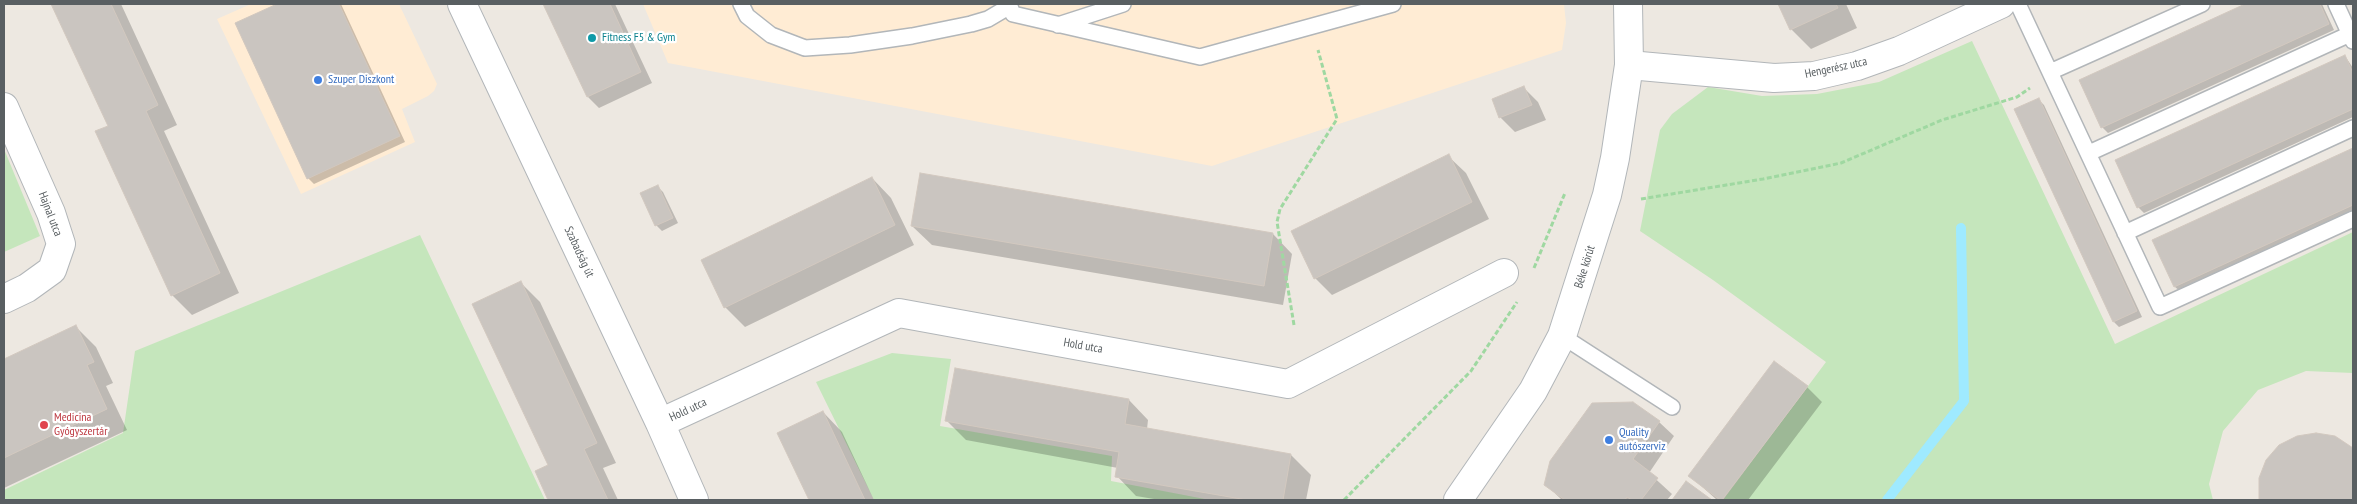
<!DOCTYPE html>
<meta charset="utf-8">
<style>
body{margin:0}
#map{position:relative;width:2357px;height:504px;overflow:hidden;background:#ede8e1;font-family:"PT Sans Narrow",sans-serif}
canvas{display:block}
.frame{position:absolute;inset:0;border:5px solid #595f62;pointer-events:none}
</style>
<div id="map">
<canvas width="2357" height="504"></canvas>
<div class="frame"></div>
</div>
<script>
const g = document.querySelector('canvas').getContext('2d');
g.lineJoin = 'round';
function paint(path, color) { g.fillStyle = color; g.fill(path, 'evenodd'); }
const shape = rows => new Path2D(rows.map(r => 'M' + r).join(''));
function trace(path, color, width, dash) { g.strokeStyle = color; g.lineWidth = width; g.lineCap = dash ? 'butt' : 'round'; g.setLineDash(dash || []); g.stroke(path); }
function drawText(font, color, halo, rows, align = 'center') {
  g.font = font + ' "PT Sans Narrow",sans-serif'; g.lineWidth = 4.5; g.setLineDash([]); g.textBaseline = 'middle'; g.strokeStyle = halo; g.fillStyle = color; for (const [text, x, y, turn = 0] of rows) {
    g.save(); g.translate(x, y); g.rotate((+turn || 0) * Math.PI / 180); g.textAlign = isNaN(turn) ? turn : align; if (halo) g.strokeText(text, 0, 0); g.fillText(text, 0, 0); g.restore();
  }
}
const commercial = shape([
 [251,4,399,4,437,84,434,91,428,96,402,109,415,142,301,194,217,19],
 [643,4,1564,4,1566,23,1562,50,1212,166,668,63]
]);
const green = shape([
 [1972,41,2115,344,2353,232,2353,373,2306,371,2258,390,2223,431,2209,484,2213,500,1723,500,1826,362,1713,280,1640,231,1660,130,1672,114,1708,87,1762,96,1817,94,1879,82],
 [4,149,40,236,4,252],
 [420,235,545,500,4,500,4,490,123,433,135,351],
 [892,353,951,359,940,426,1112,456,1111,481,1210,500,874,500,816,382]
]);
const shadow = shape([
 [53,4,121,4,177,125,164,131,239,293,192,315,172,295,109,126],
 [280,4,341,4,405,142,314,184,308,178,237,24],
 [544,4,615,4,652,83,599,108,588,97],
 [1780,4,1846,4,1857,28,1811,49,1791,29],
 [2248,4,2322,4,2334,30,2108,133,2102,127,2080,80],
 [2345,56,2353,68,2353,117,2144,213,2138,207,2117,161],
 [1523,87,1538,102,1546,120,1515,132,1500,117],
 [2038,99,2044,105,2142,317,2119,327,2114,322],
 [2353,149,2353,213,2181,292,2175,287,2154,241],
 [1448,156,1466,173,1489,219,1332,295,1315,278],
 [872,178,891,198,914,245,745,327,725,307,702,260],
 [657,186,663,192,678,223,662,231,656,225],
 [912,226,1273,234,1292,254,1283,305,932,245],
 [521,283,540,302,616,463,603,468,618,500,550,500,536,472,549,466],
 [75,326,96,347,113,383,106,386,127,430,4,488,4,360],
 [1807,387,1822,402,1748,500,1717,500,1690,476],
 [1129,400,1148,420,1147,429,1291,455,1311,475,1306,500,1160,500,1136,496,1117,476,1118,468,966,440,947,421],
 [823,412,842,432,874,500,810,500,778,433],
 [1659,422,1674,436,1649,473,1672,494,1667,500,1562,500,1545,484],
 [2350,447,2353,450,2353,500,2260,500,2259,497]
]);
const stream = shape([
 [1887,500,1964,401,1961,228]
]);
const building = shape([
 [51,4,111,4,158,105,146,111,220,273,171,296,95,131,108,126,51,4],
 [277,4,339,4,400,136,307,179,235,23,277,4],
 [543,4,610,4,641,72,587,97,543,4],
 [1778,4,1836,4,1838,8,1790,30,1778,4],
 [2245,4,2320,4,2329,24,2101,128,2079,80,2245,4],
 [2345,55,2353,73,2353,109,2137,208,2115,160,2345,55],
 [1524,86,1532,105,1499,118,1492,99,1524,86],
 [2039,98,2137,311,2113,322,2014,109,2039,98],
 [2353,148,2353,205,2174,287,2152,240,2353,148],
 [1449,154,1472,202,1314,279,1291,231,1449,154],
 [920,173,1273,233,1264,286,911,226,920,173],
 [872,177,895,225,724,308,701,260,872,177],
 [658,185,673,218,655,226,640,193,658,185],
 [521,281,597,443,584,449,608,500,548,500,535,471,548,465,472,304,521,281],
 [76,325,94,362,87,365,107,409,4,458,4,359,76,325],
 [1774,361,1808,386,1722,500,1720,500,1688,476,1774,361],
 [955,368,1129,399,1125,424,1291,454,1283,500,1247,500,1115,477,1119,452,945,421,955,368],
 [1633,402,1660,421,1633,459,1658,478,1641,500,1632,500,1627,497,1625,500,1565,500,1544,485,1550,461,1592,403,1633,402],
 [823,411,865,500,809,500,777,433,823,411],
 [2316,433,2335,436,2353,448,2353,500,2259,500,2259,478,2266,460,2279,445,2297,436,2316,433],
 [1686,481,1712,500,1672,500,1686,481]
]);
const path = shape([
 [1641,199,1763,179,1841,163,1942,120,2017,97,2030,88],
 [1534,268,1565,193],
 [1294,325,1277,222,1280,209,1337,119,1318,50],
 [1344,500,1471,371,1517,302]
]);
const service = shape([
 [741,4,747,16,771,35,805,48,850,45,912,36,971,24,988,19,1010,6],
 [1009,4,1013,14,1200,57,1393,4],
 [2018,4,2160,307,2353,219],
 [2336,4,2353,41],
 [1058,25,1123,4],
 [2050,72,2202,4],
 [2089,153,2350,34],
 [2125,233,2353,128],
 [1562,336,1672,407]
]);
const minor = shape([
 [462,4,660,423,694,500],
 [1629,65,1774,78,1814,76,1857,66,1899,51,2001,4],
 [4,107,51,213,61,244,52,270,27,288,4,299],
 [660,423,899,313,1288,384,1504,273]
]);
const tertiary = shape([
 [1458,500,1533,391,1562,336,1607,195,1615,158,1629,65,1628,4]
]);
const markers = [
 [592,38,5,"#0f9aa8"],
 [318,80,5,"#3f7fe0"],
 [44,425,5,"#e0444e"],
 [1609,440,5,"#3f7fe0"]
];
const cultureNames = [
 ["Fitness F5 & Gym",602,38]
];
const streetNames = [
 ["Hengerész utca",1836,68,-12],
 ["Hajnal utca",50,214,69],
 ["Szabadság út",579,252,65],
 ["Béke körút",1585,267,-73],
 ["Hold utca",1083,346,10],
 ["Hold utca",688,410,-25]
];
const shopNames = [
 ["Szuper Diszkont",328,80],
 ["Quality",1619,433],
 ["autószerviz",1619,447]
];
const healthNames = [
 ["Medicina",54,418],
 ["Gyógyszertár",54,432]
];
paint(commercial, '#ffecd4');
paint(green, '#c5e6bc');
paint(shadow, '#0003');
trace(stream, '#9feaff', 10);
paint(building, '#cac5c0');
trace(building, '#d2c8bf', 1);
trace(service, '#b2b6b9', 18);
trace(minor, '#b2b6b9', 30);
trace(tertiary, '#b2b6b9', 30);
trace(path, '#9fd8a1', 3, [5, 2.5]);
trace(service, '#fff', 15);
trace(minor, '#fff', 28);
trace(tertiary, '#fff', 28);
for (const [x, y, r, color] of markers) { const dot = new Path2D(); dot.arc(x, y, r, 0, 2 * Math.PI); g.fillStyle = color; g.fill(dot); trace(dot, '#fff', 2); }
drawText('12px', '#0d838f', '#fff', cultureNames, 'left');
drawText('12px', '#595f62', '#fff', streetNames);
drawText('12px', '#366cbe', '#fff', shopNames, 'left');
drawText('12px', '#be3a42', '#fff', healthNames, 'left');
</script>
